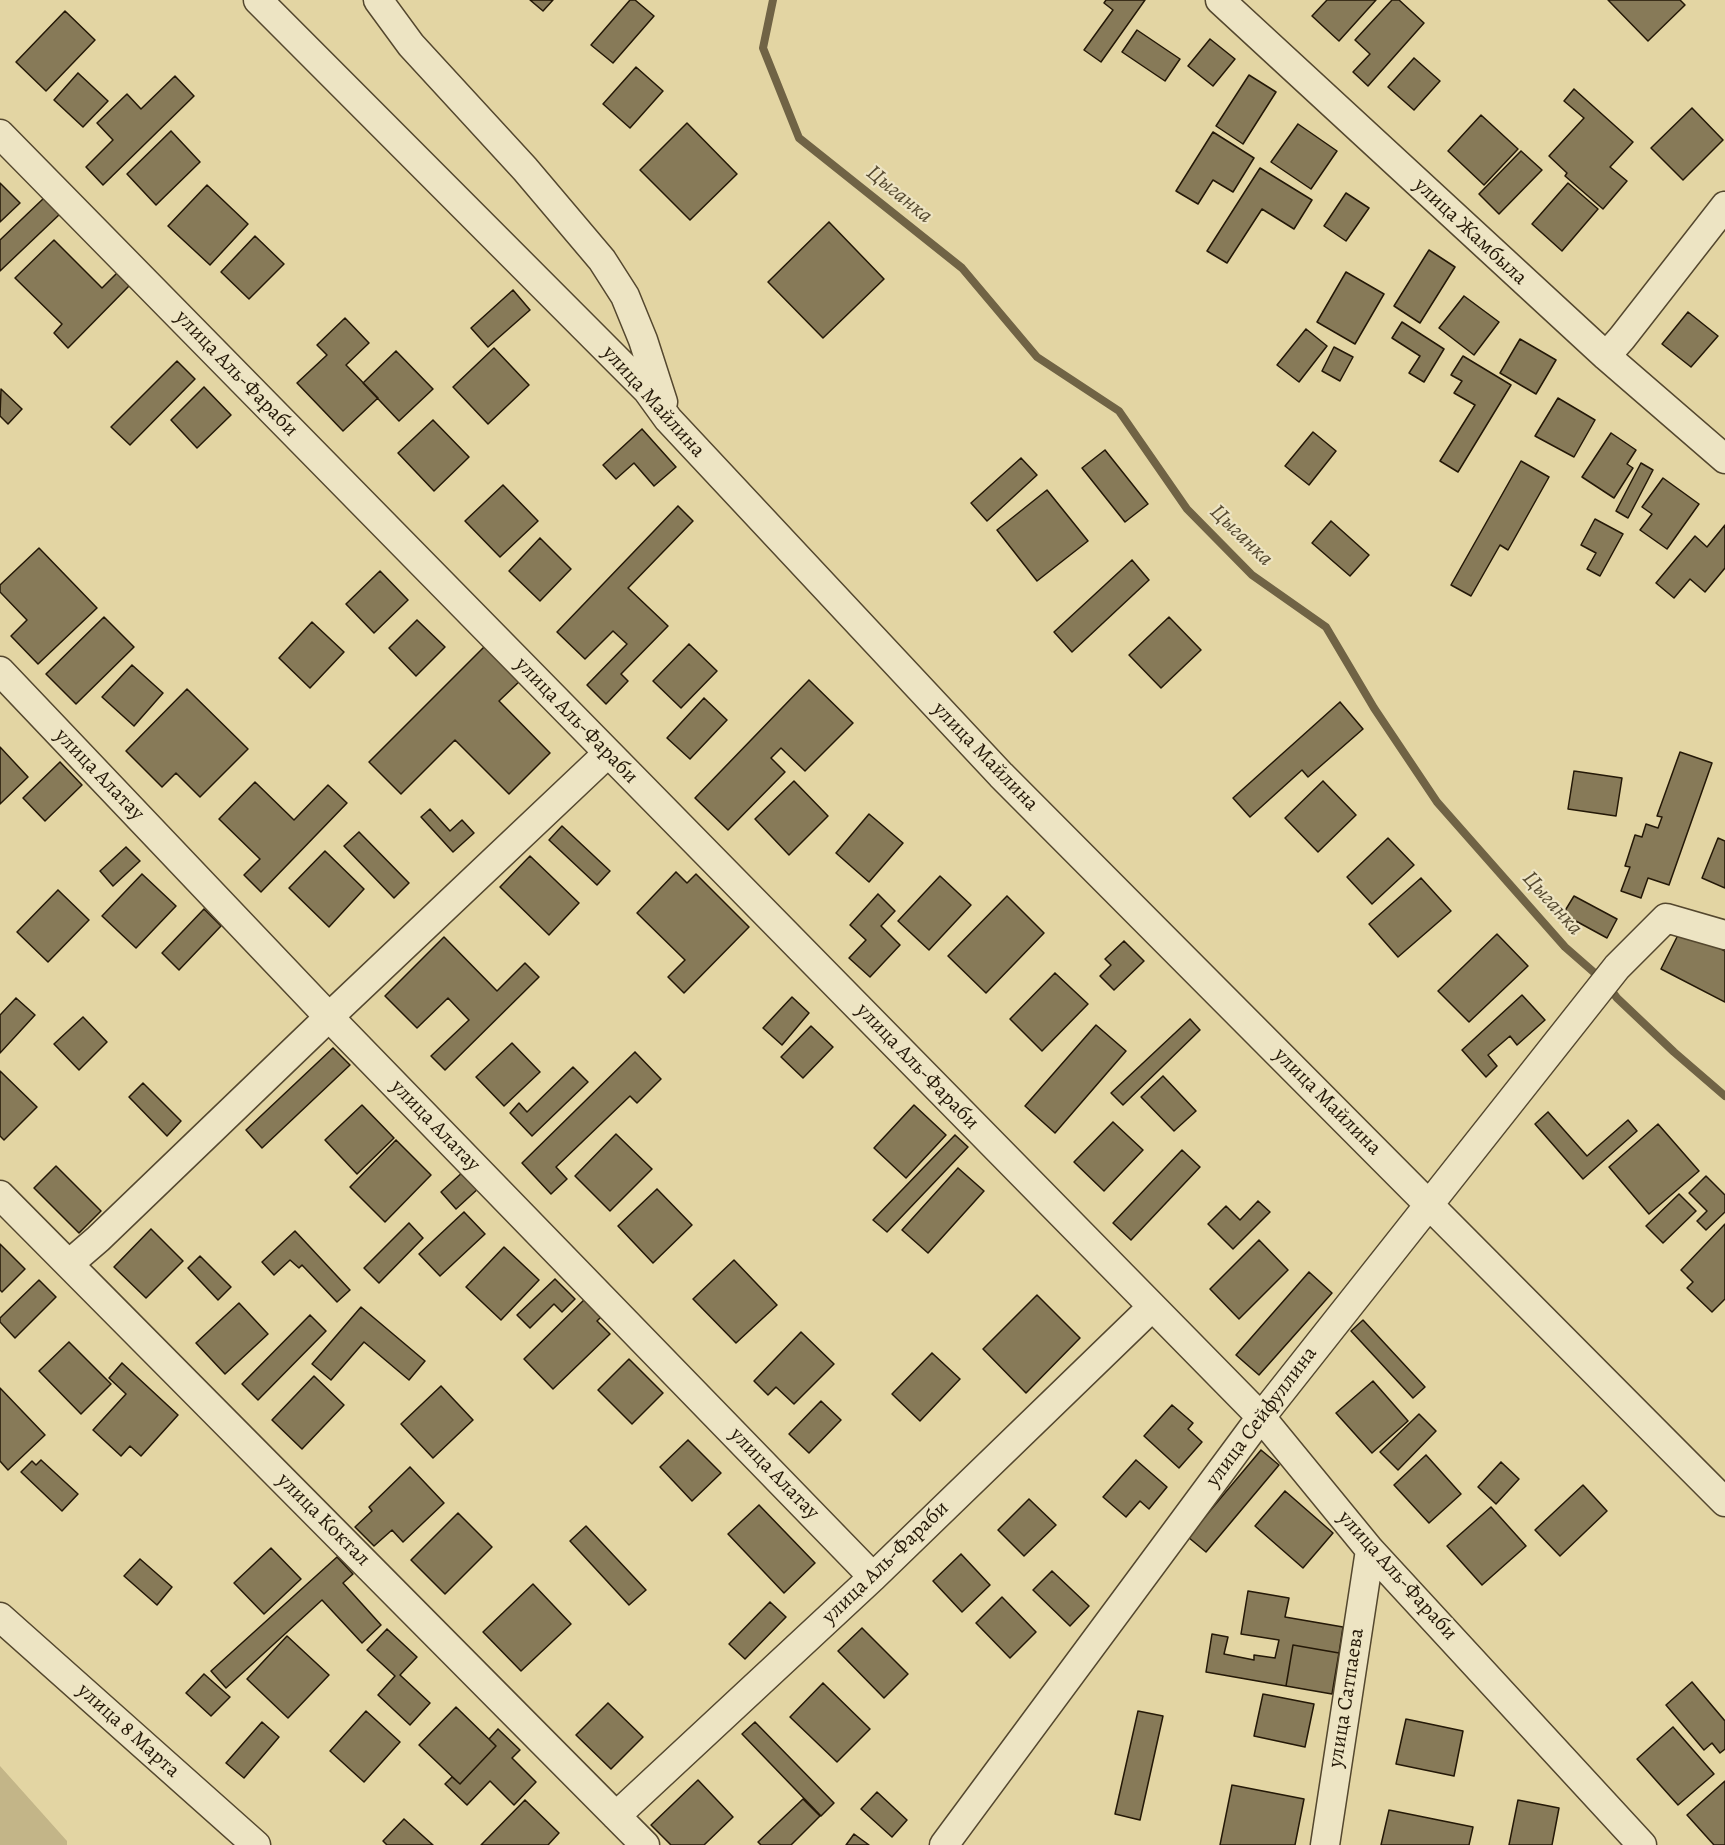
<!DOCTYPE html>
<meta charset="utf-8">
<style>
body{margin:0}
canvas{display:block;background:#e3d5a3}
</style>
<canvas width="1725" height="1845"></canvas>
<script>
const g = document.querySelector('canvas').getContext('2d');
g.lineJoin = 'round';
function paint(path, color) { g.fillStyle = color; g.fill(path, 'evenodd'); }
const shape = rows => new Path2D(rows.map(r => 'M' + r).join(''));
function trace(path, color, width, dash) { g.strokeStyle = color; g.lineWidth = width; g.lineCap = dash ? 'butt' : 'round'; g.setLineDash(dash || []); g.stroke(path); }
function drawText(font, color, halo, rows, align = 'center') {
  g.font = font + ' Alegreya,serif'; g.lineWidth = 4.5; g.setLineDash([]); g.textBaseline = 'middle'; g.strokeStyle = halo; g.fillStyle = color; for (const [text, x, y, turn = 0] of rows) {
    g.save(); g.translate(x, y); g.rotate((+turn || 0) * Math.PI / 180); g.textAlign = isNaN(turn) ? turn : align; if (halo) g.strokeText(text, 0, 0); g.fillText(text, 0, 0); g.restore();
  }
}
const green = shape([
 [0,1766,67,1841,67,1845,0,1845]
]);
const stream = shape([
 [773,0,763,48,799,138,962,268,1037,357,1119,411,1187,509,1252,575,1326,627,1374,708,1437,802,1565,947,1605,982,1617,998,1674,1052,1725,1096]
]);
const building = shape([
 [530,0,553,0,543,11,530,0],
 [630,0,635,0,654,16,613,63,591,45,630,0],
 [1106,0,1145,0,1101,62,1084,50,1113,10,1104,3,1106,0],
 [1327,0,1376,0,1339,41,1312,16,1327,0],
 [1392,0,1399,0,1424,23,1368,86,1353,72,1370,54,1355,40,1392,0],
 [1608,0,1680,0,1685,5,1648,41,1608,0],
 [65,11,95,40,46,91,16,62,65,11],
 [1137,30,1180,59,1165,81,1122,52,1137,30],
 [1210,39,1235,59,1213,86,1188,66,1210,39],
 [1414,58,1440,81,1414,110,1388,87,1414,58],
 [636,67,663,91,630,128,603,104,636,67],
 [78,73,108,101,83,127,54,100,78,73],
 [1249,75,1276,92,1243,144,1216,126,1249,75],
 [175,76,194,96,103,185,86,167,113,140,97,123,127,94,141,109,175,76],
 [1574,89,1633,142,1610,167,1627,181,1603,209,1565,176,1567,173,1549,156,1584,118,1564,101,1574,89],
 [1692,108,1723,140,1683,180,1651,148,1692,108],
 [1481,115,1518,149,1484,185,1448,151,1481,115],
 [687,123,737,174,690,220,640,170,687,123],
 [1298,124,1337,151,1311,189,1271,162,1298,124],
 [171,131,200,162,156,205,127,174,171,131],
 [1213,132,1254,158,1233,192,1213,180,1198,204,1176,191,1213,132],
 [1521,151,1542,170,1499,214,1479,194,1521,151],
 [1260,168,1312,200,1294,229,1262,209,1227,263,1207,251,1260,168],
 [0,183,20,203,0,222,0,183],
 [1568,183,1598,209,1562,251,1532,224,1568,183],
 [207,185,248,224,210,265,168,226,207,185],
 [1346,193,1369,208,1346,241,1324,226,1346,193],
 [45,197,61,213,0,271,0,240,45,197],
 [829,222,884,279,823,338,768,282,829,222],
 [255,236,284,264,249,299,221,272,255,236],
 [54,240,102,288,117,273,130,285,68,348,54,333,62,324,15,278,54,240],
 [1429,250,1455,267,1420,323,1394,306,1429,250],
 [1346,272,1384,294,1355,344,1317,322,1346,272],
 [513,290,530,310,488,347,471,328,513,290],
 [1464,296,1499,322,1474,355,1439,328,1464,296],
 [1688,312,1718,336,1691,367,1662,344,1688,312],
 [345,318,369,343,346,365,378,398,343,431,297,383,327,355,317,345,345,318],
 [1402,322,1444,349,1424,382,1409,373,1420,356,1392,338,1402,322],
 [1306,329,1327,346,1299,382,1277,365,1306,329],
 [1520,339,1556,360,1536,394,1500,373,1520,339],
 [1334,347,1353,357,1340,381,1322,371,1334,347],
 [494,348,529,385,488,424,453,387,494,348],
 [396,351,433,389,399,421,363,383,396,351],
 [1463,356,1511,385,1458,472,1440,461,1475,405,1454,393,1462,381,1451,375,1463,356],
 [177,361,195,379,130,445,111,427,177,361],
 [204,387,231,415,197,448,171,420,204,387],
 [1,389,22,409,8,424,0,416,1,389],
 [1558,398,1595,420,1574,457,1535,436,1558,398],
 [433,420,469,457,434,491,398,453,433,420],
 [642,429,676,467,654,486,634,463,616,479,603,465,642,429],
 [1313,432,1336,451,1309,485,1285,466,1313,432],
 [1611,433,1636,450,1627,464,1633,468,1614,498,1582,477,1611,433],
 [1105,450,1148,504,1125,522,1082,468,1105,450],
 [1021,458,1037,475,987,521,971,503,1021,458],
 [1521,461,1549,477,1508,550,1500,545,1471,596,1451,585,1521,461],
 [1641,463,1653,470,1628,518,1616,511,1641,463],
 [1663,478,1699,504,1667,549,1640,530,1652,514,1642,507,1663,478],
 [503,485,538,521,500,557,465,521,503,485],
 [1047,490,1088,541,1037,581,997,530,1047,490],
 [678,506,693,521,628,588,668,626,621,674,628,681,606,704,587,685,627,644,613,631,585,659,557,632,678,506],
 [1595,519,1623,534,1600,576,1587,569,1596,553,1581,545,1595,519],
 [1331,521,1369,555,1350,576,1312,543,1331,521],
 [1725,525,1725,568,1705,592,1690,579,1674,598,1656,583,1695,536,1707,547,1725,525],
 [540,538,571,569,540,601,509,571,540,538],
 [39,548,97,608,38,664,11,636,27,620,0,592,0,585,39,548],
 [1132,560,1149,580,1072,652,1054,632,1132,560],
 [380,571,408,600,374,633,346,604,380,571],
 [104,617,134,647,76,704,46,674,104,617],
 [1169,617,1201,650,1161,688,1129,655,1169,617],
 [417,620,445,647,416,676,389,648,417,620],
 [312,622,344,652,310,688,279,658,312,622],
 [487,644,522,679,499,701,550,753,509,794,455,740,401,794,369,762,487,644],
 [689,644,717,671,681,708,653,681,689,644],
 [132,665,163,693,134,726,102,697,132,665],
 [809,680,853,723,805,771,781,748,771,758,785,772,728,830,695,798,809,680],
 [187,689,248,749,200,797,176,773,162,787,126,751,187,689],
 [704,698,727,720,690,759,667,738,704,698],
 [1340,702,1363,729,1308,777,1302,770,1250,817,1233,798,1340,702],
 [0,747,28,777,0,804,0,747],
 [1680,752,1712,763,1669,885,1648,878,1641,898,1621,891,1630,867,1625,866,1635,835,1642,837,1646,824,1658,828,1662,817,1657,816,1680,752],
 [60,762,82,785,45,821,23,798,60,762],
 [1574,771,1622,778,1616,816,1568,809,1574,771],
 [794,781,828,816,789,855,755,819,794,781],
 [1323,781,1356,815,1318,852,1285,818,1323,781],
 [255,782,294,820,328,785,347,803,261,892,244,875,260,859,219,819,255,782],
 [430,809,450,831,462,820,474,833,453,852,421,817,430,809],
 [869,814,903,843,869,882,836,853,869,814],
 [562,826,610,871,597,885,549,840,562,826],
 [359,832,409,883,394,898,344,846,359,832],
 [1388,838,1414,865,1372,904,1347,877,1388,838],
 [1718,838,1725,841,1725,888,1702,878,1718,838],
 [126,847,140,861,113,886,100,871,126,847],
 [325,851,364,889,329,927,289,888,325,851],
 [530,856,579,903,549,935,500,887,530,856],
 [676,872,687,883,696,874,749,927,684,993,668,977,685,960,637,913,676,872],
 [142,874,176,906,136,948,102,916,142,874],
 [940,876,971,905,929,950,898,921,940,876],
 [1421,878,1451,911,1398,957,1369,924,1421,878],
 [58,890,89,920,48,962,17,932,58,890],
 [878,894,895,911,881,926,900,945,870,977,849,958,866,940,850,925,878,894],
 [1007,896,1044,933,986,993,948,956,1007,896],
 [1574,896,1617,919,1607,938,1563,914,1574,896],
 [204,909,221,926,179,970,162,953,204,909],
 [1681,929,1725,951,1725,1002,1661,969,1681,929],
 [1497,934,1528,966,1469,1022,1438,991,1497,934],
 [444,937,497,991,525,963,539,977,445,1070,431,1056,469,1020,448,998,417,1028,385,996,444,937],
 [1124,941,1144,961,1114,990,1100,976,1111,965,1105,959,1124,941],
 [1055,973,1088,1004,1042,1051,1010,1019,1055,973],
 [1522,995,1545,1020,1517,1045,1510,1036,1488,1055,1497,1066,1486,1077,1462,1050,1522,995],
 [792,997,809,1013,782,1045,763,1028,792,997],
 [16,998,35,1015,0,1053,0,1015,16,998],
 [83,1017,107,1042,79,1070,54,1044,83,1017],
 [1190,1019,1200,1030,1123,1105,1111,1093,1190,1019],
 [1096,1025,1126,1051,1055,1133,1025,1106,1096,1025],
 [811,1026,833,1047,803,1078,781,1057,811,1026],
 [512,1043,540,1072,504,1106,476,1077,512,1043],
 [333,1048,350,1065,262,1148,246,1130,333,1048],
 [635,1052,661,1079,637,1103,630,1096,556,1167,567,1179,551,1194,522,1163,635,1052],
 [573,1067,588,1082,532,1136,510,1113,519,1103,527,1112,573,1067],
 [0,1071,37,1107,4,1140,0,1136,0,1071],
 [1163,1076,1196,1111,1174,1131,1141,1097,1163,1076],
 [143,1083,181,1121,167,1136,129,1097,143,1083],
 [362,1105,394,1138,357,1174,325,1140,362,1105],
 [914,1105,946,1135,906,1178,874,1148,914,1105],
 [1548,1112,1587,1156,1628,1120,1637,1131,1583,1179,1535,1124,1548,1112],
 [1113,1122,1143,1150,1104,1191,1074,1162,1113,1122],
 [1658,1124,1699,1171,1649,1214,1609,1167,1658,1124],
 [616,1134,652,1169,610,1211,575,1176,616,1134],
 [955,1135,968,1147,887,1232,873,1220,955,1135],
 [396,1140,431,1175,385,1222,350,1187,396,1140],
 [1182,1150,1200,1167,1131,1240,1113,1223,1182,1150],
 [56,1166,101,1211,79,1233,34,1188,56,1166],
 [958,1168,984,1191,928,1253,902,1230,958,1168],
 [465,1170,480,1187,456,1209,441,1192,465,1170],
 [1706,1176,1725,1195,1725,1212,1706,1230,1697,1221,1707,1211,1689,1193,1706,1176],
 [657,1189,692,1225,653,1263,618,1226,657,1189],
 [1679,1194,1696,1211,1663,1243,1646,1226,1679,1194],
 [1258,1201,1270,1212,1233,1249,1208,1224,1226,1206,1240,1220,1258,1201],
 [464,1212,485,1234,440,1276,419,1254,464,1212],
 [409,1223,423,1238,379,1283,364,1268,409,1223],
 [1725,1224,1725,1299,1712,1312,1687,1288,1693,1282,1681,1270,1725,1224],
 [151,1229,183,1261,146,1298,114,1267,151,1229],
 [295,1231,350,1290,337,1302,302,1265,299,1268,290,1260,274,1275,262,1262,295,1231],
 [1259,1240,1288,1270,1239,1319,1210,1289,1259,1240],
 [0,1244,25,1269,2,1292,0,1290,0,1244],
 [504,1247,539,1280,501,1320,466,1287,504,1247],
 [200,1256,231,1287,218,1300,188,1268,200,1256],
 [734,1260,777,1305,736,1343,693,1299,734,1260],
 [1309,1272,1332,1293,1259,1375,1236,1355,1309,1272],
 [555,1279,575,1299,562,1312,554,1304,530,1328,517,1315,555,1279],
 [39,1280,56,1297,15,1338,0,1322,0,1318,39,1280],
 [589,1295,606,1312,597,1321,610,1334,553,1389,524,1359,589,1295],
 [1037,1295,1080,1338,1026,1393,983,1349,1037,1295],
 [239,1303,268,1334,225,1374,196,1343,239,1303],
 [361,1307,425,1361,409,1380,364,1342,331,1380,312,1364,361,1307],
 [310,1315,326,1331,258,1400,242,1384,310,1315],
 [1363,1320,1425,1387,1413,1398,1351,1331,1363,1320],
 [801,1332,834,1364,794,1404,776,1387,768,1395,754,1381,801,1332],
 [69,1342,111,1384,81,1414,39,1371,69,1342],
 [932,1353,960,1379,920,1421,892,1394,932,1353],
 [629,1359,663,1393,632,1424,598,1390,629,1359],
 [122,1363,178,1415,141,1456,130,1446,121,1456,93,1430,126,1394,109,1378,122,1363],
 [314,1376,344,1405,302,1449,272,1420,314,1376],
 [1373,1381,1408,1421,1372,1453,1336,1413,1373,1381],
 [441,1386,473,1420,433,1458,401,1424,441,1386],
 [0,1388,45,1435,8,1470,0,1461,0,1388],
 [821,1401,841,1420,809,1453,789,1434,821,1401],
 [1172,1405,1193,1423,1188,1429,1202,1442,1179,1468,1144,1436,1172,1405],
 [1419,1414,1436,1431,1398,1470,1380,1452,1419,1414],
 [688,1440,721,1473,692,1501,660,1467,688,1440],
 [1261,1450,1279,1465,1206,1552,1188,1537,1261,1450],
 [1426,1455,1461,1494,1429,1523,1394,1485,1426,1455],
 [41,1460,78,1494,62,1511,21,1472,32,1461,36,1465,41,1460],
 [1136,1460,1167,1487,1149,1509,1140,1501,1126,1517,1103,1497,1136,1460],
 [1501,1462,1519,1479,1496,1504,1478,1487,1501,1462],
 [410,1467,444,1503,403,1542,392,1530,374,1546,355,1527,372,1511,369,1507,410,1467],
 [1583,1485,1607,1511,1560,1556,1535,1530,1583,1485],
 [1285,1491,1333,1533,1303,1568,1255,1526,1285,1491],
 [1029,1499,1056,1525,1024,1556,998,1530,1029,1499],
 [759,1505,815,1563,784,1593,728,1534,759,1505],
 [1491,1507,1526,1546,1482,1585,1447,1546,1491,1507],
 [458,1513,492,1547,445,1594,411,1560,458,1513],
 [586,1526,646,1590,629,1605,570,1541,586,1526],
 [271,1548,301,1579,264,1614,234,1583,271,1548],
 [961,1554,990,1585,962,1612,933,1581,961,1554],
 [337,1557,353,1574,343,1583,381,1625,362,1643,322,1600,226,1688,211,1671,337,1557],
 [140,1559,172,1587,157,1605,124,1576,140,1559],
 [1052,1571,1089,1606,1070,1626,1033,1590,1052,1571],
 [533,1584,571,1624,521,1671,483,1632,533,1584],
 [1248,1591,1289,1598,1285,1617,1343,1627,1339,1653,1293,1645,1286,1686,1206,1672,1212,1634,1228,1637,1224,1654,1254,1660,1254,1655,1275,1658,1279,1640,1241,1634,1248,1591],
 [1002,1597,1036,1632,1010,1658,976,1623,1002,1597],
 [770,1602,786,1617,745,1659,729,1644,770,1602],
 [862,1628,908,1674,884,1698,838,1651,862,1628],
 [387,1629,417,1657,400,1675,430,1703,410,1725,378,1695,395,1676,367,1650,387,1629],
 [287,1636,329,1675,288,1718,247,1679,287,1636],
 [1293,1645,1339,1653,1332,1694,1286,1686,1293,1645],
 [204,1674,230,1697,211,1716,186,1693,204,1674],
 [1692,1682,1725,1721,1725,1749,1720,1753,1712,1743,1704,1750,1666,1705,1692,1682],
 [823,1683,870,1729,837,1762,790,1717,823,1683],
 [1263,1694,1314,1704,1305,1747,1254,1736,1263,1694],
 [608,1703,643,1737,611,1769,576,1735,608,1703],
 [456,1707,496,1746,460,1784,419,1745,456,1707],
 [366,1711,400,1742,364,1782,330,1751,366,1711],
 [1138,1711,1163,1716,1140,1820,1115,1814,1138,1711],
 [1406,1719,1463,1731,1454,1776,1396,1764,1406,1719],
 [262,1722,279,1737,244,1778,226,1763,262,1722],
 [755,1722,834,1803,821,1816,742,1734,755,1722],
 [1673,1727,1714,1774,1678,1805,1637,1759,1673,1727],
 [498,1729,520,1750,512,1758,536,1782,514,1805,490,1781,467,1805,445,1784,452,1777,460,1784,496,1746,489,1739,498,1729],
 [698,1780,733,1817,704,1845,671,1845,651,1825,698,1780],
 [1725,1781,1725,1845,1714,1845,1687,1815,1725,1781],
 [1232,1785,1304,1799,1295,1845,1220,1845,1232,1785],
 [877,1792,907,1820,892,1837,861,1809,877,1792],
 [803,1799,820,1816,791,1845,761,1845,758,1842,803,1799],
 [525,1800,559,1833,548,1845,481,1845,525,1800],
 [1518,1800,1559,1808,1552,1845,1509,1845,1518,1800],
 [1389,1810,1473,1827,1469,1845,1381,1845,1389,1810],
 [404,1819,433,1845,387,1845,383,1841,404,1819],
 [854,1834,869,1845,846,1845,854,1834]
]);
const minor = shape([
 [258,0,647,390,668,419,1001,775,1725,1502],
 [378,0,411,45,525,169,602,260,625,296,643,340,663,402],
 [1220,0,1606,356,1725,459],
 [0,134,1261,1417,1370,1550,1642,1845],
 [1606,356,1622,338,1725,206],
 [0,671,329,1017,873,1577],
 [0,1195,645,1845],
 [69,1264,98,1239,329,1017,608,753],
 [0,1617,256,1845],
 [616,1816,873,1577,1152,1307],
 [944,1845,1261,1417,1617,967,1666,918,1725,935],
 [1325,1845,1370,1550]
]);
const streetNames = [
 ["улица Жамбыла",1470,232,43],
 ["улица Аль-Фараби",236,374,46],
 ["улица Майлина",653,402,48],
 ["улица Аль-Фараби",576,721,46],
 ["улица Майлина",985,757,46],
 ["улица Алатау",99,775,46],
 ["улица Аль-Фараби",917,1067,46],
 ["улица Майлина",1327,1102,45],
 ["улица Алатау",435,1126,46],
 ["улица Сейфуллина",1262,1417,-53],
 ["улица Алатау",774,1474,46],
 ["улица Коктал",323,1520,45],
 ["улица Аль-Фараби",886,1563,-44],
 ["улица Аль-Фараби",1397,1576,48],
 ["улица Сатпаева",1347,1698,-81],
 ["улица 8 Марта",128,1731,42]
];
const waterNames = [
 ["Цыганка",899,195,39],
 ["Цыганка",1241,536,44],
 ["Цыганка",1552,904,48]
];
paint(green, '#c3b588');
trace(stream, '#706345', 8);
paint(building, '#877a58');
trace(building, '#241807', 1.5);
trace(minor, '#54472e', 31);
trace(minor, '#ede4c3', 28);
drawText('21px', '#241807', '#ede4c3', streetNames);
drawText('italic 22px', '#564a30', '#ede4c3', waterNames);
</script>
